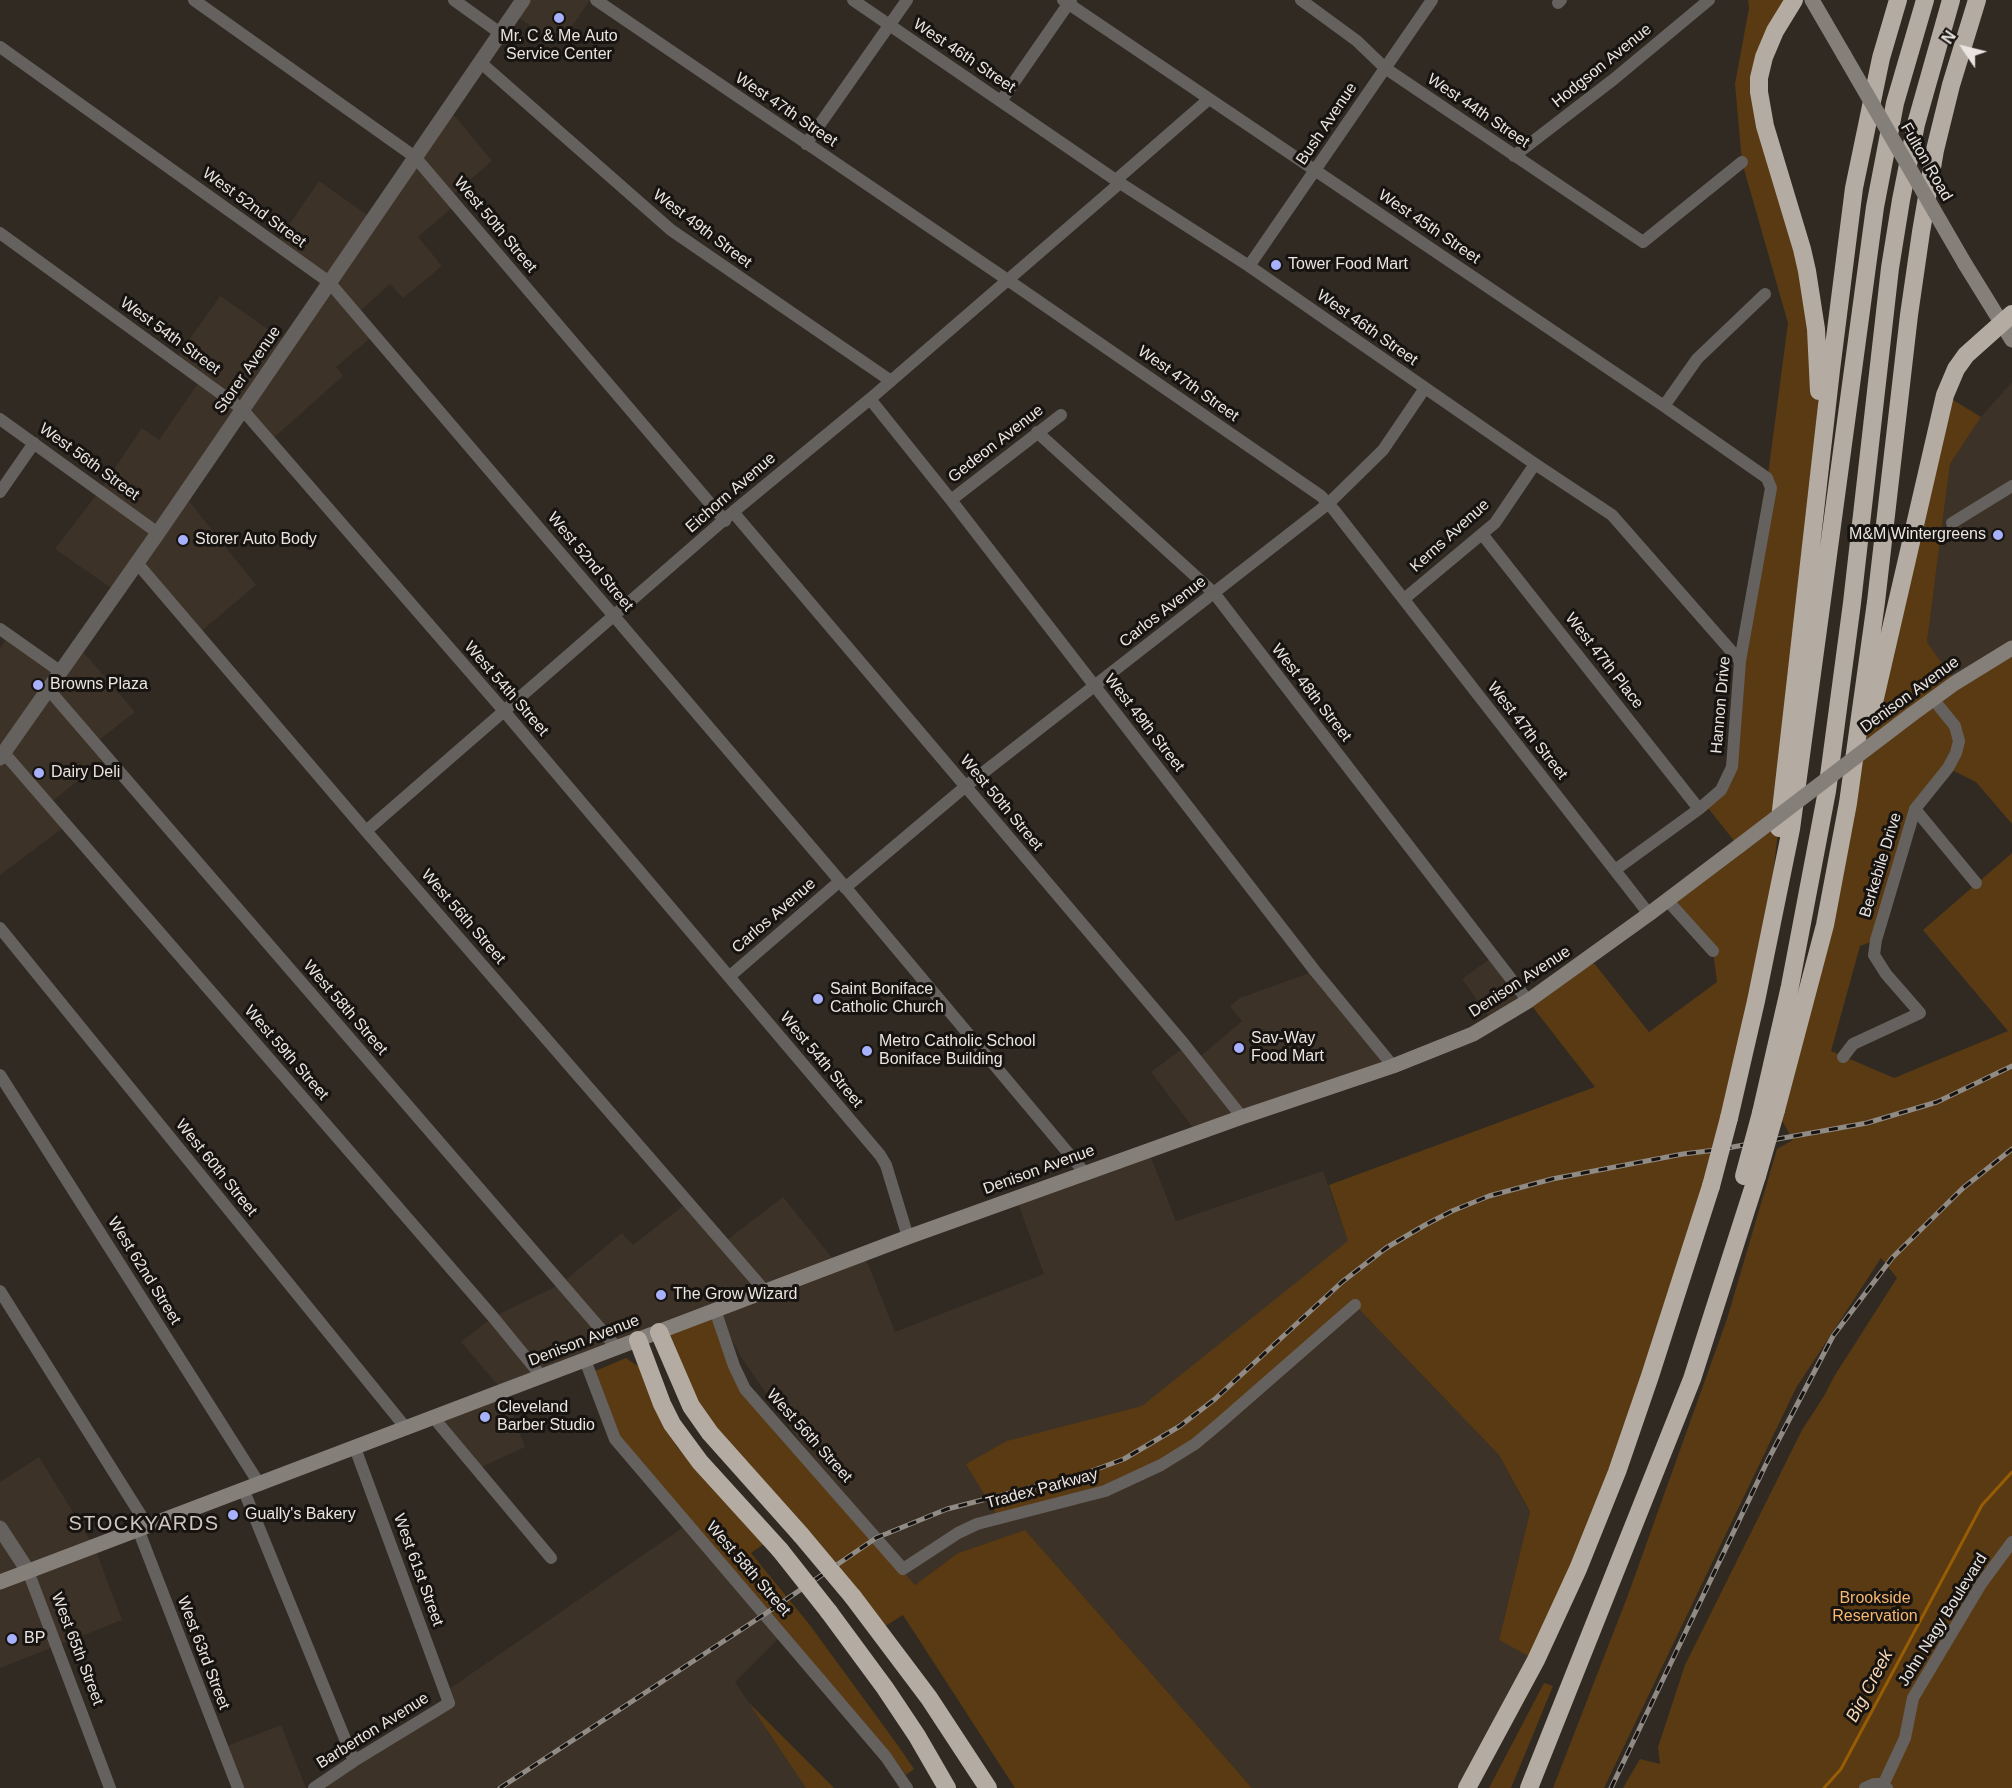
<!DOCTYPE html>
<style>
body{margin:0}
#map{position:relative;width:2012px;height:1788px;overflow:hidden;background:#302a23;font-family:Arial,sans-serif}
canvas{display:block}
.north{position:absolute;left:1934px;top:18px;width:60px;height:60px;-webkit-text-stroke:4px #161310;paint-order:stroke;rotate:305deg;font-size:16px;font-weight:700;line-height:24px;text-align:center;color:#eae5e1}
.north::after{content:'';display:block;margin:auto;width:21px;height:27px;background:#eae5e1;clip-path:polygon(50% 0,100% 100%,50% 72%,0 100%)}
</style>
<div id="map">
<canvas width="2012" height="1788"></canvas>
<div class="north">N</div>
</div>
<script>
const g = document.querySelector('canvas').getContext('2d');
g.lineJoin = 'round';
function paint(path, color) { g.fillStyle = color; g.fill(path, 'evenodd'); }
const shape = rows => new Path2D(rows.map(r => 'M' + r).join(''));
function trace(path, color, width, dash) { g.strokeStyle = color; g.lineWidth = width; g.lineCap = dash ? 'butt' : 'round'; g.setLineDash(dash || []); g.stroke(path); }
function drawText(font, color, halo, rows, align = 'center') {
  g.font = font + ' Arial,sans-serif'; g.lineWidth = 6; g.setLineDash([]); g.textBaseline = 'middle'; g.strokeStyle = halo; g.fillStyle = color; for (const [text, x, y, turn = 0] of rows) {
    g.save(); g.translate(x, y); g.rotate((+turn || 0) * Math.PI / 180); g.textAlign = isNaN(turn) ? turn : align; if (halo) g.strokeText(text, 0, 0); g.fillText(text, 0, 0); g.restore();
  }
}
const built = shape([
 [523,0,590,0,559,45,513,14],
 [448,108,492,161,450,197,456,204,418,237,442,266,403,298,390,284,357,314,374,335,336,367,343,376,270,441,243,409,184,495,256,585,198,634,137,563,117,592,55,549,100,490,142,428,159,440,201,379,175,360,220,296,288,343,329,282,276,244,319,181,373,219],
 [2012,382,2012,648,1955,683,1927,642,1950,464,1981,417],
 [9,635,61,672,79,647,135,712,95,743,107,757,49,804,67,825,0,875,0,648],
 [1494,956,1528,1001,1493,1022,1462,979],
 [1315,971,1393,1066,1197,1133,1151,1072,1186,1046,1197,1059,1242,1021,1230,1006,1240,998],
 [1148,1150,1176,1221,1323,1171,1348,1241,1355,1305,1499,1455,1530,1513,1499,1639,1536,1660,1467,1788,1252,1788,1025,1530,958,1553,915,1585,830,1485,743,1360,715,1310,504,1392,525,1447,477,1469,433,1417,503,1391,461,1342,493,1317,561,1284,622,1233,633,1245,688,1202,723,1243,783,1197,837,1264,864,1254,895,1332,1044,1274,1016,1198],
 [39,1457,94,1546,122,1620,0,1668,0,1482],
 [688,1524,783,1634,735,1682,806,1788,314,1788,449,1703,445,1692],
 [281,1725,306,1788,238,1788,222,1748]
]);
const green = shape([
 [1748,0,1794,0,1759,78,1802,249,1819,369,1818,417,1790,731,1766,933,1674,1305,1536,1660,1499,1640,1530,1512,1499,1455,1355,1305,1195,1444,1105,1491,998,1517,966,1464,1007,1441,1142,1406,1348,1241,1329,1185,1595,1087,1528,1001,1589,957,1649,1032,1717,982,1713,951,1667,900,1738,846,1705,804,1728,778,1788,323,1742,162,1735,84,1749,8],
 [1945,395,1981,417,1950,464,1927,642,1955,682,2012,648,2012,824,1976,782,1948,768,1915,809,1876,940,1860,946,1831,1051,1894,1078,2008,1031,1923,930,2012,853,2012,1788,1623,1788,1640,1759,1660,1764,1658,1747,1685,1665,1802,1430,1824,1396,1835,1375,1897,1278,1881,1258,1796,1388,1604,1788,1553,1788,1628,1595,1727,1319,1777,1149,1793,1140,1776,1110,1862,754],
 [715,1310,745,1389,915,1585,958,1553,1025,1530,1252,1788,1015,1788,903,1615,879,1630,725,1451,659,1332],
 [626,1358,639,1367,656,1410,677,1447,764,1544,751,1553,809,1624,899,1747,914,1769,906,1775,890,1753,616,1435,593,1372],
 [1544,1683,1553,1686,1511,1788,1489,1788],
 [749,1703,834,1788,806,1788]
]);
const stream = shape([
 [1824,1788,1841,1769,1982,1505,2012,1472]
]);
const minor = shape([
 [194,0,415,157,725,521],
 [454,0,500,33],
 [596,0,1015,285,1321,496,1334,510,1649,914],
 [853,0,1120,183,1249,266,1535,464,1612,515,1740,661],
 [1063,0,1664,406,1767,478,1771,488,1740,661,1732,767,1721,790,1699,809,1615,870],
 [1301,0,1357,41,1385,68,1643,242,1742,162],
 [1558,3,1561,0],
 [0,47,329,282,840,881,1085,1173],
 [480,62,671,230,891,381],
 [1001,101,1071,0],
 [806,144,907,0],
 [1514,156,1614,79,1709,0],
 [1116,180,1209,99],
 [0,233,242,409,498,704,880,1155,886,1165,908,1237],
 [1249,266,1432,0],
 [870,399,951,500,1315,971,1393,1066],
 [1664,406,1697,359,1765,294],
 [0,419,158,533],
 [1037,432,1214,593,1528,1001],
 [0,492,34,443],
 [951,500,1061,415],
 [733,512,1184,1044,1242,1117],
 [1952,523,2012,486],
 [1482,534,1699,809],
 [137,563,366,831,765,1291],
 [1404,599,1495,523,1535,464],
 [0,629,61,672],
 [49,690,617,1348],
 [4,753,493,1317,542,1377],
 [1915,809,1976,883],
 [366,831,733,512,870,399,1120,183],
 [845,888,966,786,1329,503,1383,450,1425,388],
 [1667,900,1713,951],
 [0,928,406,1428],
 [730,976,840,881],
 [1843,1057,1853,1044,1920,1013,1886,974,1874,955,1876,940,1915,809,1948,768,1956,753,1959,741,1955,726,1933,699],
 [0,1075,260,1485],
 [0,1291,147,1525],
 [715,1310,734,1366,745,1389,903,1569,958,1533,977,1524,1105,1491,1161,1465,1195,1444,1220,1423,1355,1305],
 [585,1360,615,1439,886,1757,907,1788],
 [433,1417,551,1558],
 [244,1491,354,1761],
 [138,1529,238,1788],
 [28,1571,110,1788],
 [1883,1785,1905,1738,1913,1698,1981,1584,2012,1542],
 [314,1788,354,1761,449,1703,355,1448],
 [1865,1788,1874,1784,1879,1784,1887,1788]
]);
const tertiary = shape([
 [0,758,158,533,523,0],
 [0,1528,28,1571]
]);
const secondary = shape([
 [1812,0,1844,55],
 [1965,264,2012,340],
 [1911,715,1955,683,2012,648],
 [0,1582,908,1237,1242,1117,1393,1066,1473,1034,1528,1001,1649,914,1739,846]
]);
const motorway = shape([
 [1794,0,1775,31,1764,57,1759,78,1759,92,1765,126,1802,249,1807,271,1816,329,1819,391],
 [1872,711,1945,395,1956,369,1966,355,2012,314],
 [1779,828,1831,370,1854,188,1881,58,1898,0],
 [1776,1110,1825,925,1848,803,1876,602,1909,315,1921,232,1935,150,1951,85,1977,0],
 [1761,1113,1790,986,1827,791,1852,603,1890,268,1901,200,1916,124,1951,0],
 [1729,1118,1756,1001,1791,829,1875,207,1895,103,1925,0],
 [659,1332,691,1406,710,1433,801,1535],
 [638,1340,662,1404,672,1424,700,1462,780,1550],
 [853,1597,929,1698,988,1788],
 [829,1612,885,1688,917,1736,947,1788],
 [1467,1788,1536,1660,1578,1569,1617,1472,1650,1376,1711,1186],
 [1529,1788,1692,1379,1757,1176]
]);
const rail = shape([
 [500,1788,765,1614,876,1538,947,1509,1081,1475,1124,1459,1180,1426,1215,1399,1342,1282,1386,1248,1425,1225,1452,1211,1489,1196,1552,1179,1683,1154,1716,1150,1867,1123,1937,1102,2012,1066],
 [1611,1788,1768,1460,1833,1336,1892,1258,1963,1188,2012,1149]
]);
const secondaryBridge = shape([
 [1844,55,1965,264],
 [1739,846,1911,715]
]);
const motorwayBridge = shape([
 [1744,1176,1761,1113],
 [1757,1176,1776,1110],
 [1711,1186,1729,1118],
 [801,1535,853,1597],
 [780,1550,829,1612]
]);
const markers = [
 [559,18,6,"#a7b1fc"],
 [1276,265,6,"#a7b1fc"],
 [1998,535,6,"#a7b1fc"],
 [183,540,6,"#a7b1fc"],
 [38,685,6,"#a7b1fc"],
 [39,773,6,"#a7b1fc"],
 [818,999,6,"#a7b1fc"],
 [1239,1048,6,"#a7b1fc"],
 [867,1051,6,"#a7b1fc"],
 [661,1295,6,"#a7b1fc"],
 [485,1417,6,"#a7b1fc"],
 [233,1515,6,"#a7b1fc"],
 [12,1639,6,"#a7b1fc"]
];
const poiNames = [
 ["Mr. C & Me Auto",559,37,"center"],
 ["Service Center",559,55,"center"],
 ["Tower Food Mart",1288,265],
 ["M&M Wintergreens",1986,535,"right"],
 ["Storer Auto Body",195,540],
 ["Browns Plaza",50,685],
 ["Dairy Deli",51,773],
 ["Saint Boniface",830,990],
 ["Catholic Church",830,1008],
 ["Sav-Way",1251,1039],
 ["Food Mart",1251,1057],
 ["Metro Catholic School",879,1042],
 ["Boniface Building",879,1060],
 ["The Grow Wizard",673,1295],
 ["Cleveland",497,1408],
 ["Barber Studio",497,1426],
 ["Gually's Bakery",245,1515],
 ["BP",24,1639]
];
const streetNames = [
 ["West 46th Street",964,56,34],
 ["Hodgson Avenue",1602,66,-39],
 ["West 47th Street",786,110,34],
 ["West 44th Street",1478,111,34],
 ["Bush Avenue",1327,124,-56],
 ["Fulton Road",1926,162,60],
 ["West 52nd Street",254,208,36],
 ["West 50th Street",495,225,50],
 ["West 45th Street",1429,227,34],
 ["West 49th Street",702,229,37],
 ["West 46th Street",1367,328,35],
 ["West 54th Street",170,336,36],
 ["Storer Avenue",248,370,-55],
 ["West 47th Street",1188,384,35],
 ["Gedeon Avenue",996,444,-38],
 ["West 56th Street",89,462,36],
 ["Eichorn Avenue",731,493,-41],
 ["Kerns Avenue",1450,536,-42],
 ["West 52nd Street",590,562,50],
 ["Carlos Avenue",1163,612,-38],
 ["West 47th Place",1604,661,52],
 ["West 54th Street",506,689,49],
 ["West 48th Street",1311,693,52],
 ["Denison Avenue",1910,695,-36],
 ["Hannon Drive",1721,705,-85],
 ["West 49th Street",1144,723,52],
 ["West 47th Street",1527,731,52],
 ["West 50th Street",1001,803,50],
 ["Berkebile Drive",1881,865,-73],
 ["Carlos Avenue",774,916,-41],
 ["West 56th Street",463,917,49],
 ["Denison Avenue",1520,982,-33],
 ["West 58th Street",345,1008,49],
 ["West 59th Street",286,1053,49],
 ["West 54th Street",821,1060,50],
 ["West 60th Street",216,1168,51],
 ["Denison Avenue",1039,1170,-20],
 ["West 62nd Street",144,1271,58],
 ["Denison Avenue",584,1341,-21],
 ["West 56th Street",809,1436,48],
 ["Tradex Parkway",1042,1489,-15],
 ["West 58th Street",748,1569,49],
 ["West 61st Street",418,1570,70],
 ["John Nagy Boulevard",1943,1620,-58],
 ["West 65th Street",77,1649,69],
 ["West 63rd Street",203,1653,69],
 ["Barberton Avenue",373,1731,-32]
];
const parkNames = [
 ["Brookside",1875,1599],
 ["Reservation",1875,1617]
];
const waterNames = [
 ["Big Creek",1870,1686,-62]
];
const quarterNames = [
 ["STOCKYARDS",144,1524]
];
paint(built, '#3d3227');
paint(green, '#593a13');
trace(stream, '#965d05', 3);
trace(minor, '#65615e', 12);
trace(tertiary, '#65615e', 15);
trace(secondary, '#857f7a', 15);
trace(motorway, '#b4aca3', 18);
trace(rail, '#918b86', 5);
trace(rail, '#161310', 3, [9]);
trace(secondaryBridge, '#857f7a', 15);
trace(motorwayBridge, '#b4aca3', 18);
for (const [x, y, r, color] of markers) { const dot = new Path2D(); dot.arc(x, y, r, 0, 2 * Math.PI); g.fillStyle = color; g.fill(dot); trace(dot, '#161310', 2); }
drawText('16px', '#eae5e1', '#161310', poiNames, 'left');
drawText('16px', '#eae5e1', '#161310', streetNames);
drawText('16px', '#f8b870', '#161310', parkNames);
drawText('italic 18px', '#f7d7b5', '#161310', waterNames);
g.letterSpacing = '1.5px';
drawText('20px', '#cfc6bd', '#161310', quarterNames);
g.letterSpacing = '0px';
</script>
